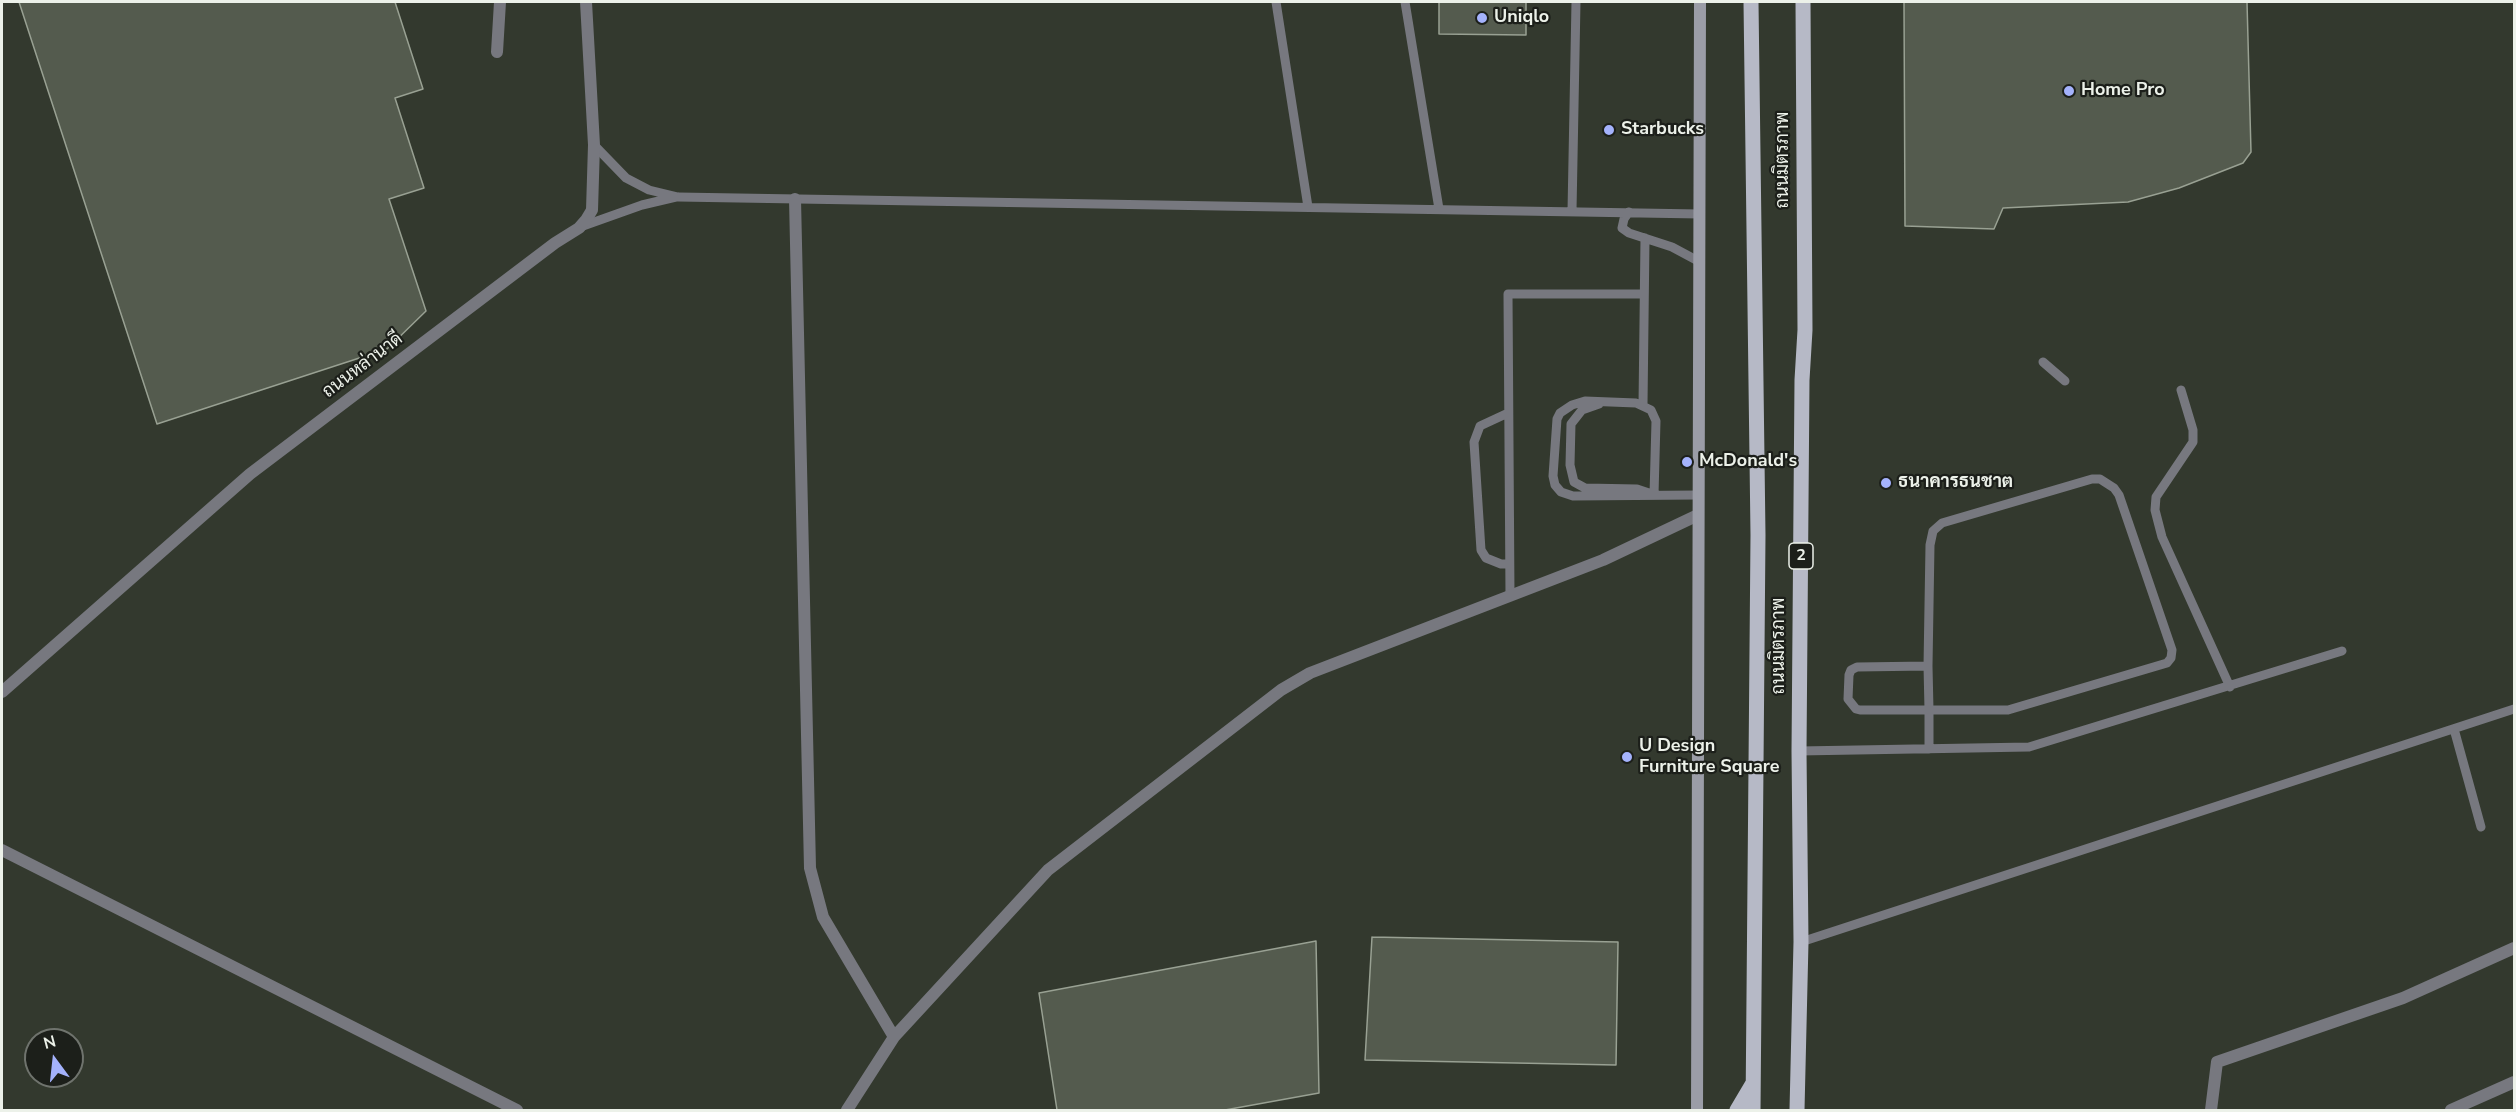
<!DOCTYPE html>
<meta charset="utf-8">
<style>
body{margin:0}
#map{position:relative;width:2516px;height:1112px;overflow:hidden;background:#33392e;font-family:"Nunito Sans",sans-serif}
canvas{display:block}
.frame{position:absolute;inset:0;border:3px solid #ecf1e9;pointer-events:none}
.north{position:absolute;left:24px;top:1028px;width:60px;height:60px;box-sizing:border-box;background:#1c1f1a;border:2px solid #6f736d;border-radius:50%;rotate:345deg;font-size:16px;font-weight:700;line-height:24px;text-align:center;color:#ecf1e9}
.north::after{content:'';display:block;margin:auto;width:21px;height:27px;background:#a4b2fc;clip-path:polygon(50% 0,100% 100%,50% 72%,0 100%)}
</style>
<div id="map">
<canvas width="2516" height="1112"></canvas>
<div class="frame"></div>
<div class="north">N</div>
</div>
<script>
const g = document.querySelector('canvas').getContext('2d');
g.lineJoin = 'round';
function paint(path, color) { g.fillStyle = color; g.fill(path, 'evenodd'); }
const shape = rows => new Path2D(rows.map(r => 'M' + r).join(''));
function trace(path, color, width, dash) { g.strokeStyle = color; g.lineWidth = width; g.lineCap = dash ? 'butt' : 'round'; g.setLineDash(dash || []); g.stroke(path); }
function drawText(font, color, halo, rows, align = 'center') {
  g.font = font + ' "Nunito Sans",Sarabun,sans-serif'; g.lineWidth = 4.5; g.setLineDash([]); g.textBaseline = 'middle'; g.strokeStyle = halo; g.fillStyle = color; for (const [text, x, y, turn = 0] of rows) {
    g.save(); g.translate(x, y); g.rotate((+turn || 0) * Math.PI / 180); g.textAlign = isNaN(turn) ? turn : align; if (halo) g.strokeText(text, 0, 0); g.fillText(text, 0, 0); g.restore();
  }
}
const building = shape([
 [19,2,395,2,423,89,395,98,424,188,389,199,426,311,387,349,157,424,19,2],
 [1439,2,1526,2,1526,35,1439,34,1439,2],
 [1904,2,2247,2,2251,152,2243,163,2179,188,2128,202,2003,208,1994,229,1905,226,1904,2],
 [1372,937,1618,942,1616,1065,1365,1060,1372,937],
 [1316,941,1319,1093,1225,1110,1057,1110,1039,993,1316,941]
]);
const service = shape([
 [1276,2,1308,207],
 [1405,2,1439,209],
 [594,145,626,178,649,190,678,197,1700,214],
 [1572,211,1576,2],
 [1629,212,1624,219,1622,228,1629,233,1672,247,1700,262],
 [583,226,642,205,676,197],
 [2043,362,2065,381],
 [2181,390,2193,430,2193,442,2156,497,2155,510,2162,537,2230,687],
 [1599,404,1582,410,1571,424,1570,465,1574,482,1585,488,1637,489,1652,494],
 [1643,405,1645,238],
 [1508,413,1480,426,1474,442,1481,550,1486,558,1501,564,1509,564],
 [1654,495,1656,421,1651,410,1636,403,1585,401,1572,405,1560,413,1557,419,1553,476,1555,485,1561,492,1573,496,1698,495],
 [1510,596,1508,294,1644,294],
 [1928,666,1857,667,1851,670,1849,675,1848,699,1856,709,1860,710,2008,710,2167,663,2171,658,2172,650,2119,495,2114,488,2100,479,2092,479,1942,523,1933,531,1930,545,1928,666,1929,710,1929,749],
 [2454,729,2481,827],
 [1799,751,2029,747,2342,651],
 [1801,942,2514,709]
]);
const minor = shape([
 [497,52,500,2],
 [795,199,810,868,823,917,894,1037],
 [2,692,250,474,555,243,579,228,586,220,592,210,594,145,586,2],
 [2,850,517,1110],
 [847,1110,894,1037,1048,870,1281,690,1310,673,1603,560,1698,515],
 [2211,1110,2217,1062,2403,998,2514,948],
 [2451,1110,2514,1082]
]);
const secondary = shape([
 [1697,1110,1700,2]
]);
const primary = shape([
 [1751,2,1758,535,1753,1110],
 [1737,1110,1753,1083],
 [1797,1110,1801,942,1799,751,1802,380,1805,330,1803,2]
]);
const markers = [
 [1482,18,6,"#a4b2fc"],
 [2069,91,6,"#a4b2fc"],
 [1609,130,6,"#a4b2fc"],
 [1687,462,6,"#a4b2fc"],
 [1886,483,6,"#a4b2fc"],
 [1627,757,6,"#a4b2fc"]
];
const shields = [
 [1801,556,24]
];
const shieldNames = [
 ["2",1801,556]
];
const poiNames = [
 ["Uniqlo",1494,18],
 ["Home Pro",2081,91],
 ["Starbucks",1621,130],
 ["McDonald's",1699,462],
 ["ธนาคารธนชาต",1898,483],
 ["U Design",1639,747],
 ["Furniture Square",1639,768]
];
const streetNames = [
 ["ถนนมิตรภาพ",1784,160,-90],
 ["ถนนหล่านาดี",363,366,-37],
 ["ถนนมิตรภาพ",1780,646,-90]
];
paint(building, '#545b4e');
trace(building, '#99a193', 1.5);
trace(service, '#77787f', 9);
trace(minor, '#77787f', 12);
trace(secondary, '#9b9da7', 12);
trace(primary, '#b6b9c6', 15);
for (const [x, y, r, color] of markers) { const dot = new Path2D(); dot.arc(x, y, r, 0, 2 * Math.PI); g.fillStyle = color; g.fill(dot); trace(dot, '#1c1f1a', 2); }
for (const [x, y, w] of shields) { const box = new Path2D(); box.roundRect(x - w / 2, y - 13, w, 26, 4.5); g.fillStyle = '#1c1f1a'; g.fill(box); trace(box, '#ecf1e9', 1.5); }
drawText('bold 16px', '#ecf1e9', null, shieldNames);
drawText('bold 18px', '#ecf1e9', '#1c1f1a', poiNames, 'left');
drawText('18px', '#ecf1e9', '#1c1f1a', streetNames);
</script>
